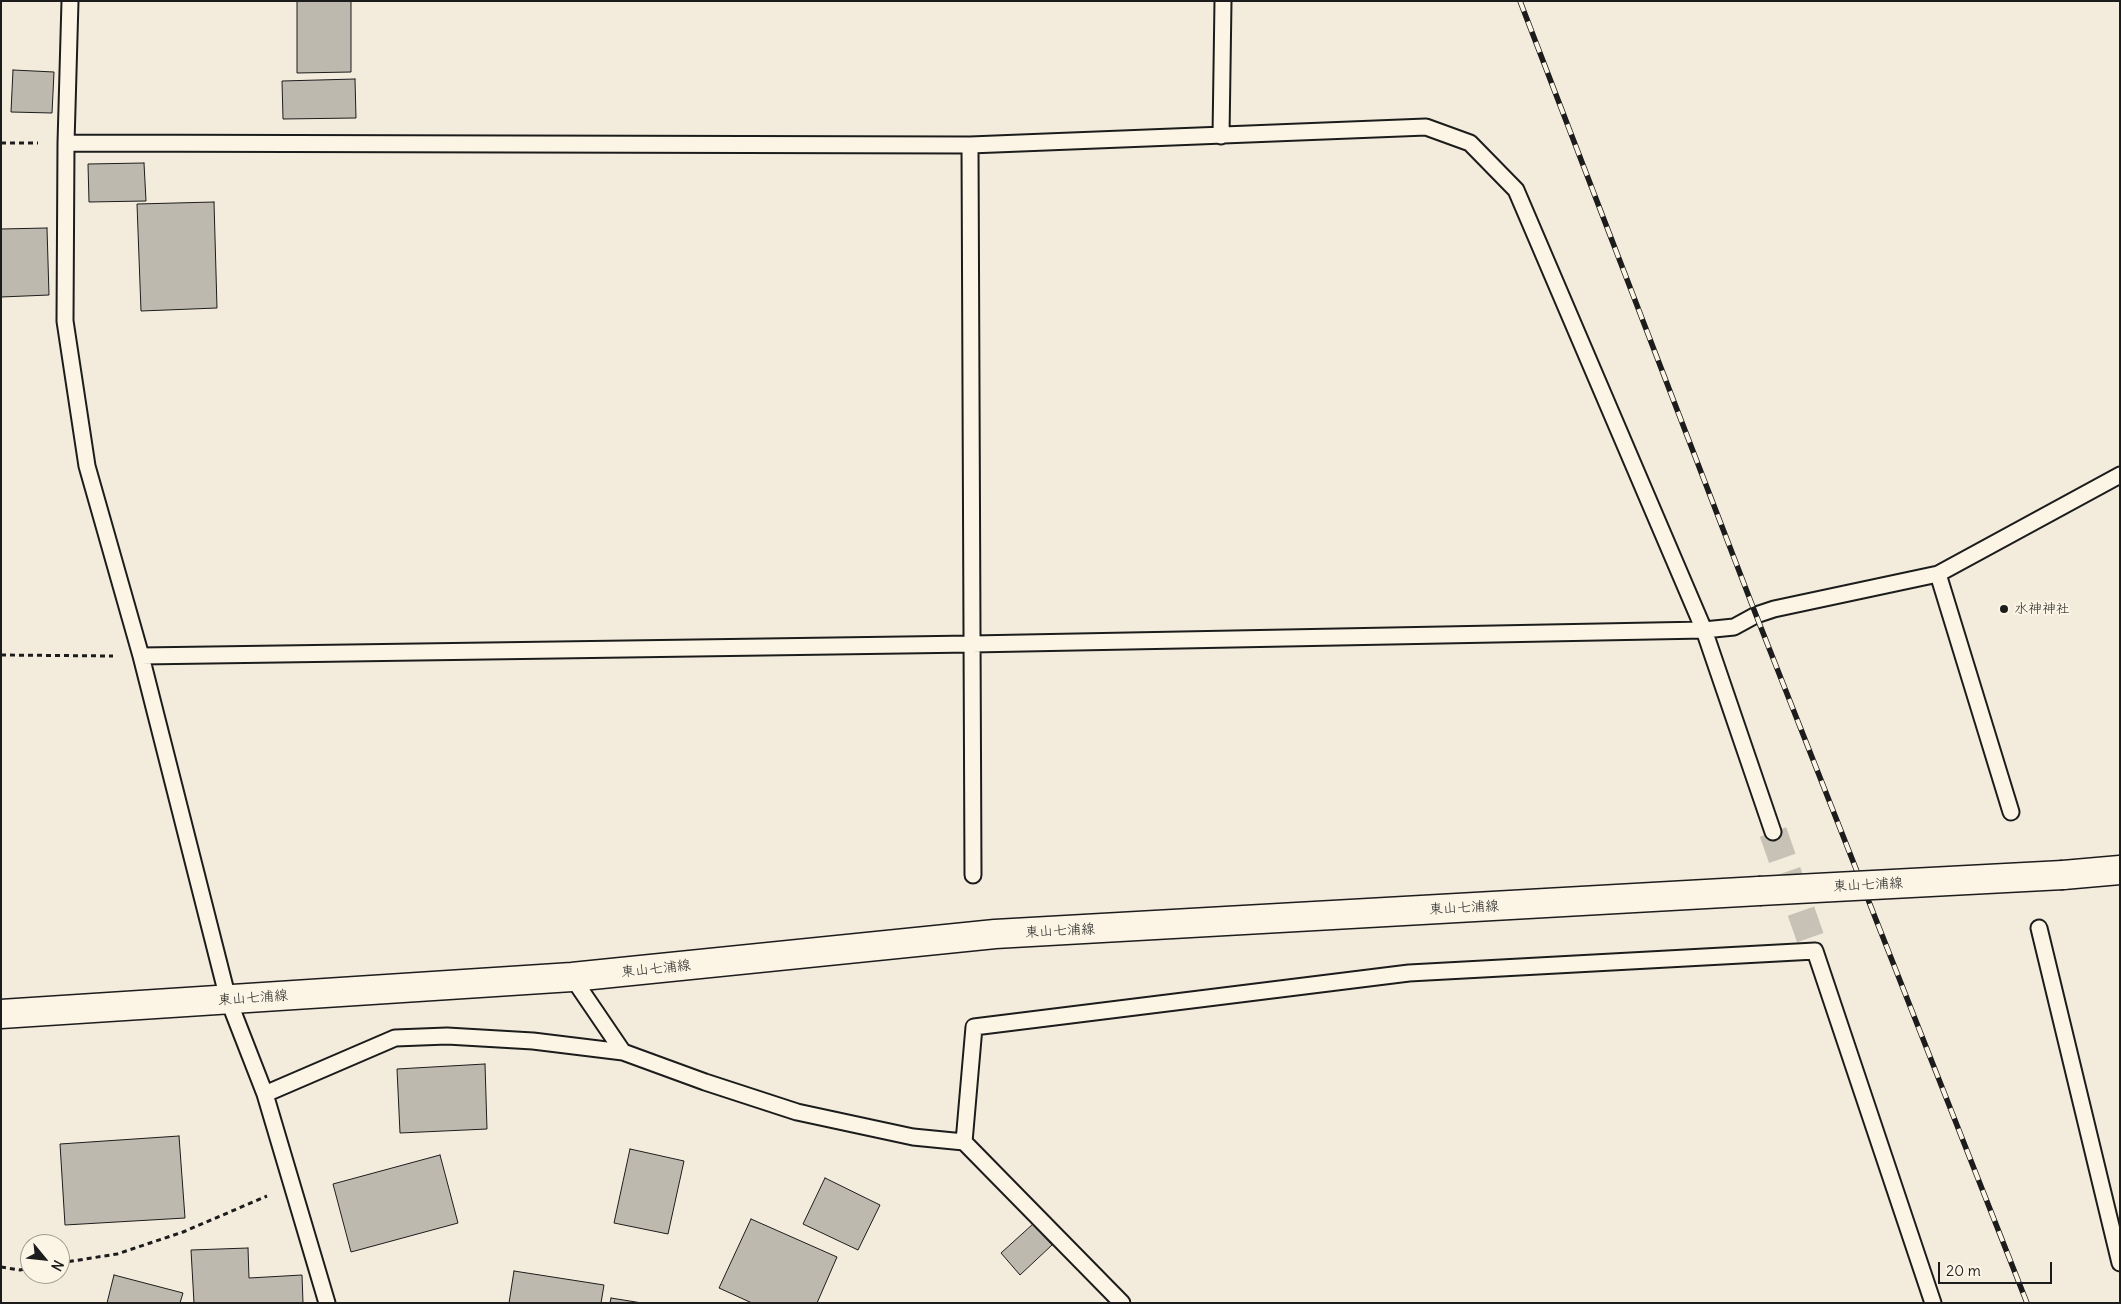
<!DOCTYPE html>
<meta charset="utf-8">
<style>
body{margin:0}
#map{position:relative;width:2121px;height:1304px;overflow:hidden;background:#f3ecdd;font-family:Delius,sans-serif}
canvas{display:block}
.frame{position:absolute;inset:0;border:2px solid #1c1c1c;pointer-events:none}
.north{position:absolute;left:20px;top:1234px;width:50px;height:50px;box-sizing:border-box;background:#fcf5e5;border:1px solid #a29e95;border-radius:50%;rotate:118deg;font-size:14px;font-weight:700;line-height:20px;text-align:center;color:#1c1c1c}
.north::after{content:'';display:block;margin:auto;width:18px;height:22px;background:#1c1c1c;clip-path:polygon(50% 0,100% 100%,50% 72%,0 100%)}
.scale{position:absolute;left:1938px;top:1262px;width:114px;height:22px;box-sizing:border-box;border:2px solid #1c1c1c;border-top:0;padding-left:6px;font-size:15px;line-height:18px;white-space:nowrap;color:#1c1c1c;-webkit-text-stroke:4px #fcf5e5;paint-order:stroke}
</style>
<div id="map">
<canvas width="2121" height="1304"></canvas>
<div class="frame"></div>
<div class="north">N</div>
<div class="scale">20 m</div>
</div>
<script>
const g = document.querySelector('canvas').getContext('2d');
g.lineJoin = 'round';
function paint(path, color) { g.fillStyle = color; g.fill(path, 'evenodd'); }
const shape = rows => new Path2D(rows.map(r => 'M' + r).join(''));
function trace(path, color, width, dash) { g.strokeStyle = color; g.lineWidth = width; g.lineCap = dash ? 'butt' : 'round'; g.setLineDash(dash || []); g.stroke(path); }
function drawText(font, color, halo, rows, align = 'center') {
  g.font = font + ' Delius,"Klee One",sans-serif'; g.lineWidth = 4; g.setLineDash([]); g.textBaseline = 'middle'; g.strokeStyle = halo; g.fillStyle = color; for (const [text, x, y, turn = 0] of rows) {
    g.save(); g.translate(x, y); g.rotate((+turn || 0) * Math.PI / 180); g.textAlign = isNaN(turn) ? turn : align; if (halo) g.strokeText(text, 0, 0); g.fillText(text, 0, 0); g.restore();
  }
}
const building = shape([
 [297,1,351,1,351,72,297,73,297,1],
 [13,70,54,72,52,113,11,112,13,70],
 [355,79,356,118,283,119,282,81,355,79],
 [144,163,146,201,89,202,88,164,144,163],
 [214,202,217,308,141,311,137,204,214,202],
 [47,228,49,295,1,297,1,229,47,228],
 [485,1064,487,1129,400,1133,397,1069,485,1064],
 [179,1136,185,1218,65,1225,60,1144,179,1136],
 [630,1149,684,1161,668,1234,614,1223,630,1149],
 [440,1155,458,1223,351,1252,333,1184,440,1155],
 [825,1178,880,1205,858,1250,803,1224,825,1178],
 [751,1219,837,1257,817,1303,752,1303,719,1288,751,1219],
 [1033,1224,1052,1245,1020,1275,1001,1253,1033,1224],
 [248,1248,249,1278,302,1275,303,1303,194,1303,191,1250,248,1248],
 [514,1271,604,1285,601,1303,509,1303,514,1271],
 [114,1275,183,1293,180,1303,107,1303,114,1275],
 [611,1298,642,1303,610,1303,611,1298]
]);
const minorTunnel = shape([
 [1773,832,1815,951]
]);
const path = shape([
 [1,143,38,143],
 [1,655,113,656],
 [60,1263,117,1254,183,1232,267,1196],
 [1,1267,20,1270,30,1268]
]);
const service = shape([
 [1221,136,1223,1],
 [66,143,70,1],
 [970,145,973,875],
 [1938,574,2011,812],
 [141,656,972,644,1704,630,1734,627,1756,615,1774,609,1938,574,2120,475],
 [2039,928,2120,1263],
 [572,977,623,1052],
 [265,1094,395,1038,447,1036,533,1041,623,1052,705,1082,797,1112,913,1137,964,1142,1122,1303],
 [964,1142,974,1027,1409,973,1815,951,1933,1303],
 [327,1303,265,1094,228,999,141,656,87,466,65,321,66,143,970,145,1426,127,1470,143,1516,190,1704,630,1773,832]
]);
const secondary = shape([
 [2063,875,2120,870],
 [1,1014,572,977,995,934,1759,891]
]);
const rail = shape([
 [1520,1,1756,615,2027,1303]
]);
const secondaryBridge = shape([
 [1759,891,2063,875]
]);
const markers = [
 [2004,609,5,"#1c1c1c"]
];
const poiNames = [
 ["水神神社",2014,609]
];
const streetNames = [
 ["東山七浦線",1868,885,-3],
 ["東山七浦線",1464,908,-3],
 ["東山七浦線",1060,931,-3],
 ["東山七浦線",656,969,-6],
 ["東山七浦線",253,998,-4]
];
paint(building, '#beb9ae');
trace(building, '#1c1c1c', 1);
trace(minorTunnel, '#c8c2b6', 28, [28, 14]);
trace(service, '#1c1c1c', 19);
trace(secondary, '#1c1c1c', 31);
trace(path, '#1c1c1c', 3, [5, 4]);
trace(service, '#fcf5e5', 15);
trace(secondary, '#fcf5e5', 28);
trace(rail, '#1c1c1c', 5.5);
trace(rail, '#fcf5e5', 4, [11]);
trace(secondaryBridge, '#1c1c1c', 31, []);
trace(secondaryBridge, '#fcf5e5', 28);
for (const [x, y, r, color] of markers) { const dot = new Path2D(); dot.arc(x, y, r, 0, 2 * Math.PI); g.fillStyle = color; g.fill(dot); trace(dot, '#fcf5e5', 2); }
drawText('14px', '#1c1c1c', '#fcf5e5', poiNames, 'left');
drawText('14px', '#1c1c1c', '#fcf5e5', streetNames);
</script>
